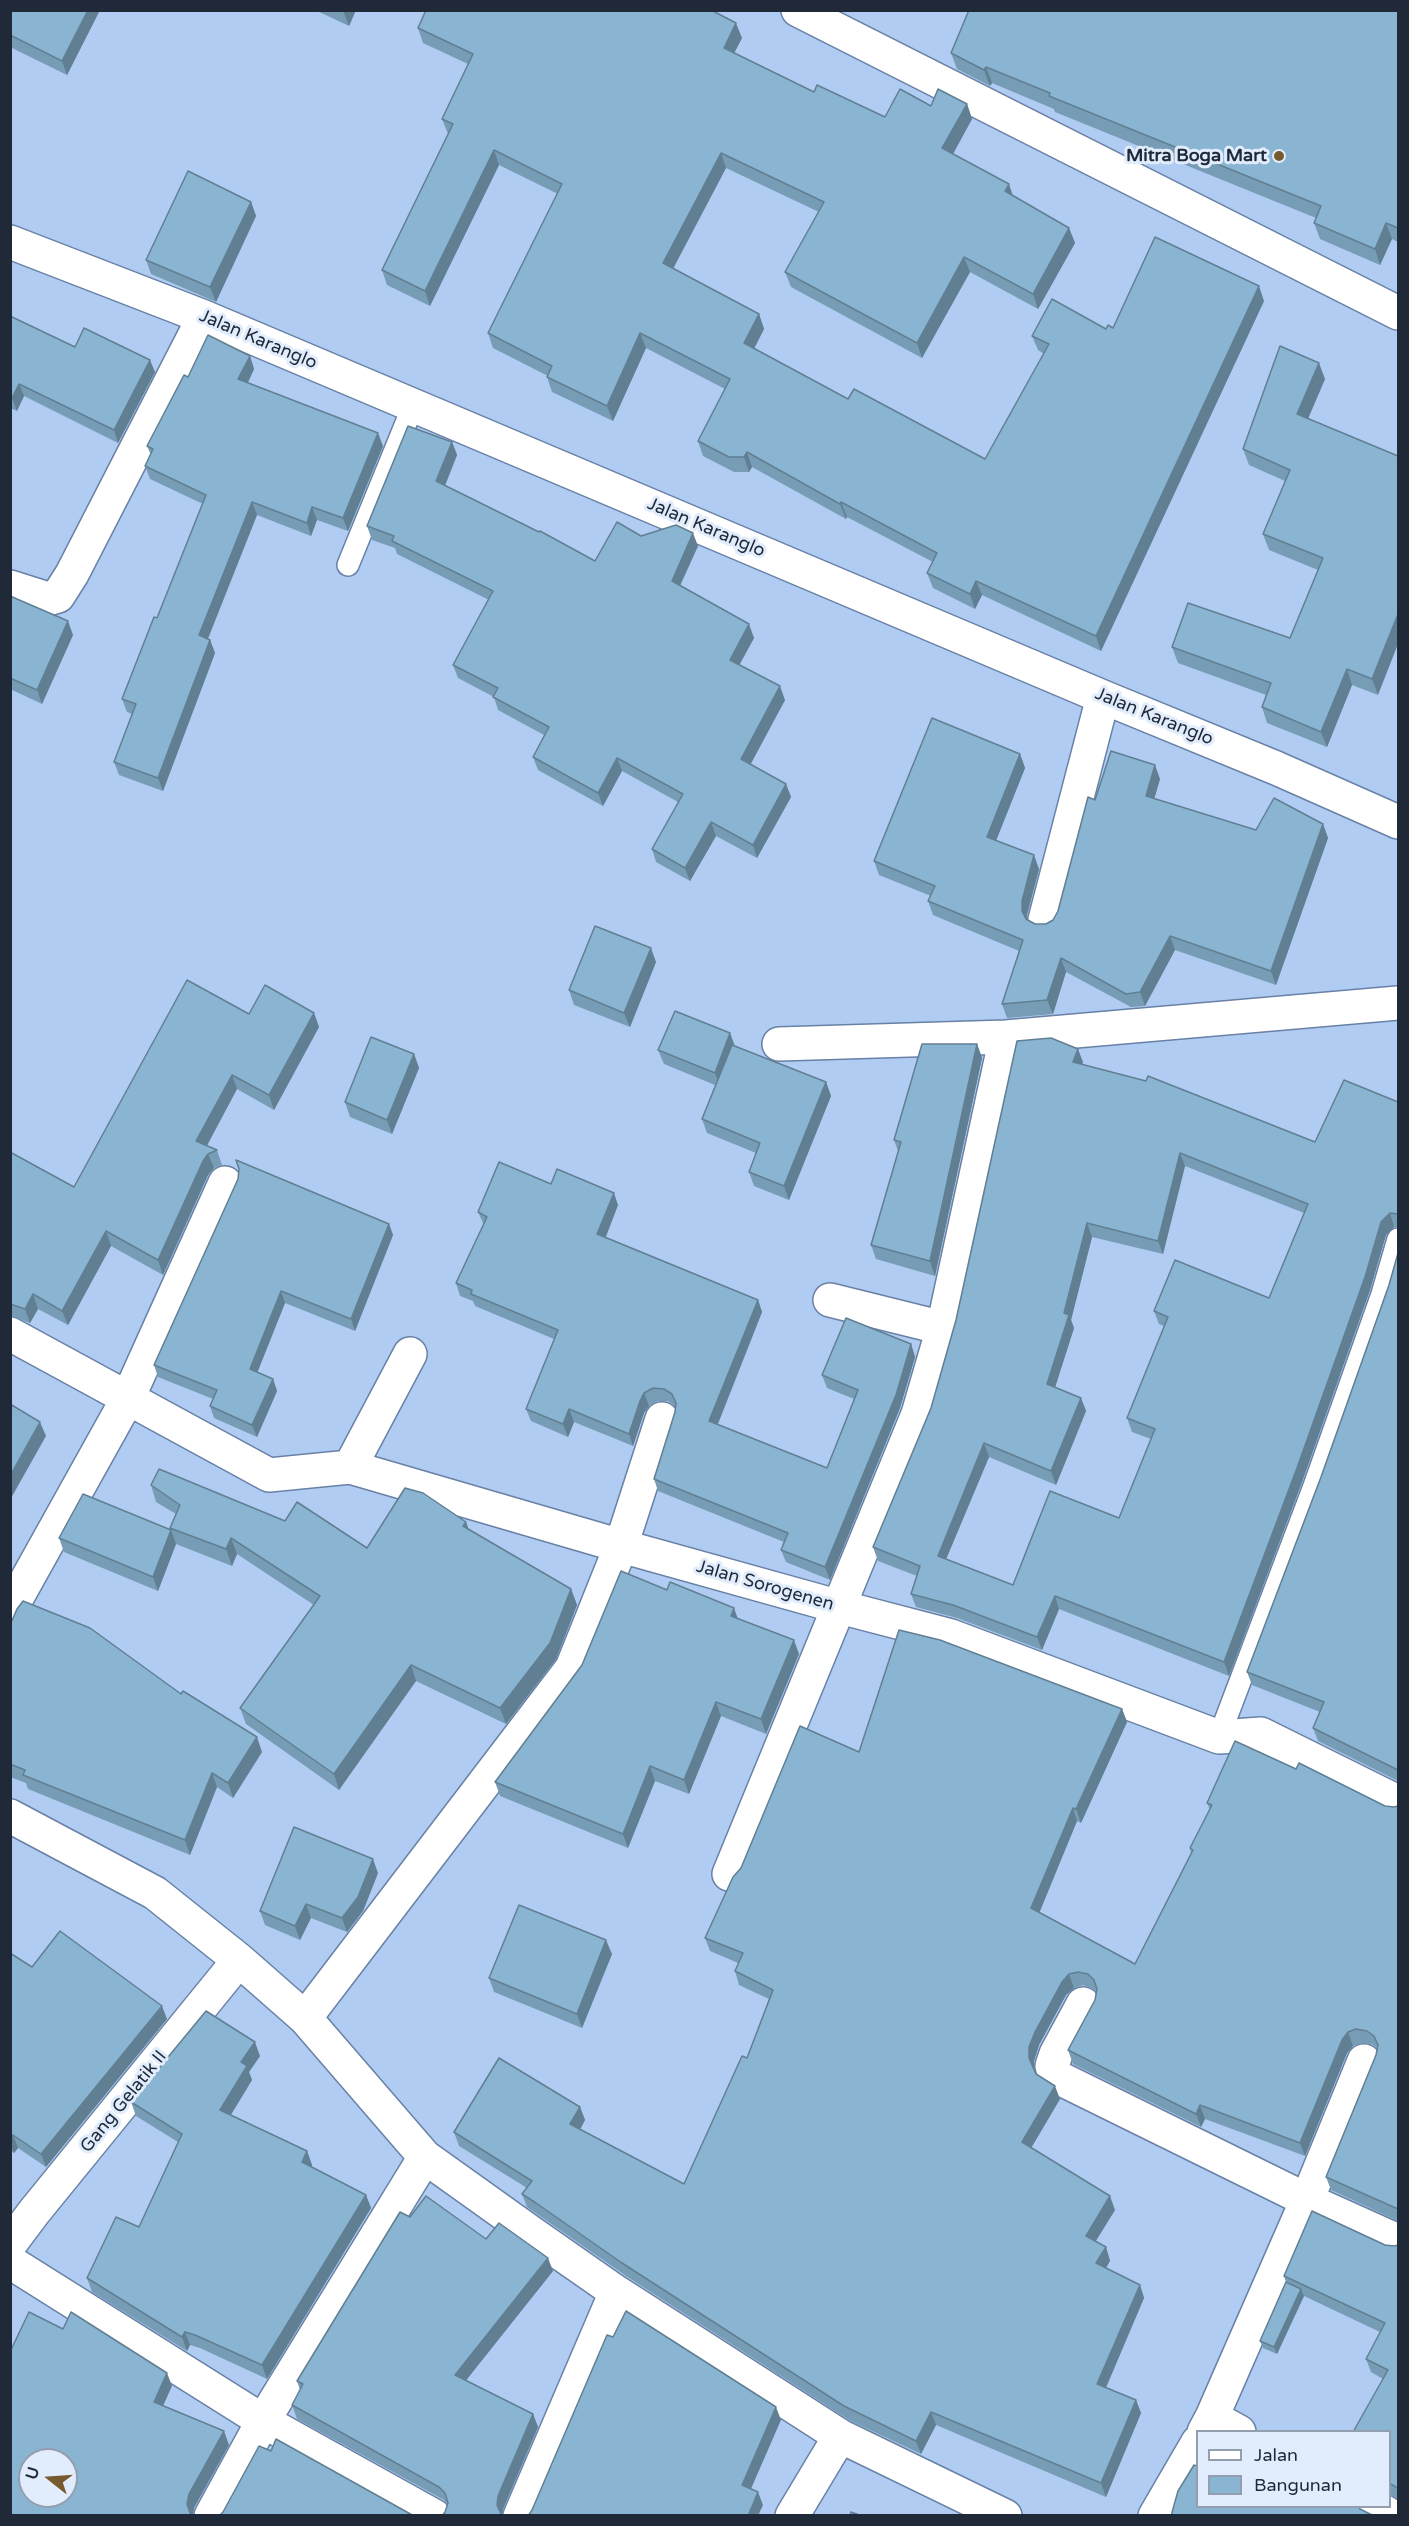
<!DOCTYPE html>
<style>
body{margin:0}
#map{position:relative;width:1409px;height:2526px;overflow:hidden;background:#b1ccf3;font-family:"Varela Round",sans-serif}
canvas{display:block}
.frame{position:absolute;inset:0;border:12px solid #1f2938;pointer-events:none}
.legend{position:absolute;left:1196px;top:2430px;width:195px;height:78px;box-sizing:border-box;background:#e1ecfc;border:2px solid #939eae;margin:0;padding:8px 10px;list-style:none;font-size:18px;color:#1f2938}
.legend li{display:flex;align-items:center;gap:12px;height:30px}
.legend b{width:30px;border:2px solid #939eae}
.north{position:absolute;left:18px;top:2448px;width:60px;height:60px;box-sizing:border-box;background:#e1ecfc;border:2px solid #939eae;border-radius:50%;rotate:287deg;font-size:16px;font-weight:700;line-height:24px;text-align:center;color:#1f2938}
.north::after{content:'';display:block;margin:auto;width:21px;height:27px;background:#765a2d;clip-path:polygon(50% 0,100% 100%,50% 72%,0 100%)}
</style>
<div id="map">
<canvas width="1409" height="2526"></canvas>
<div class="frame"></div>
<ul class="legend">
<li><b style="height:8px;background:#fff"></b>Jalan</li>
<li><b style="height:16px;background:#8ab5d2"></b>Bangunan</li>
</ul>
<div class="north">U</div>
</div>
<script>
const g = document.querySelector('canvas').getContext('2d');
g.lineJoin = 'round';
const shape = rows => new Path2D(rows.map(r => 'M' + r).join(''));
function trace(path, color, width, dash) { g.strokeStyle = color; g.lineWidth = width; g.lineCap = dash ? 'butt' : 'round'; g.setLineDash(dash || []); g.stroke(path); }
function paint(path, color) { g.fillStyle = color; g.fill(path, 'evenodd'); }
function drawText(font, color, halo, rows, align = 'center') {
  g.font = font + ' "Varela Round",sans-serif'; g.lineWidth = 6; g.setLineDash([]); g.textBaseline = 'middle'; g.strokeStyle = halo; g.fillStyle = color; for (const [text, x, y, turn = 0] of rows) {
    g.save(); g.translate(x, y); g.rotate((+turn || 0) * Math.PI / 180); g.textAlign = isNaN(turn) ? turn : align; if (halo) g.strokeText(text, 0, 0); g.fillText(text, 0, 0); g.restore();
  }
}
const lane = shape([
 [348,565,413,406],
 [1219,1737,1314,1486,1382,1294,1398,1239]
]);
const street = shape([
 [10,242,204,317,1103,697,1276,768,1398,822],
 [10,587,48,599,58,596,72,574,204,317],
 [1045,920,1103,697],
 [779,1044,1006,1037,1398,1003],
 [830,1300,943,1328],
 [10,1334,269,1475,350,1467,621,1546,840,1607,951,1636,1219,1737,1261,1734,1398,1802],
 [350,1467,410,1354],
 [10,1610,128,1398,225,1183],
 [10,1816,155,1893,239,1960,305,2018,425,2157,530,2232,616,2292,840,2436,1005,2516],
 [729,1874,918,1414,943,1328,1006,1037],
 [1083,2004,1056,2054,1052,2066,1055,2076,1307,2200,1212,2417],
 [305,2018,572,1668,621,1546,662,1419],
 [1364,2061,1307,2200,1398,2241],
 [10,2244,34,2212,239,1960],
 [10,2262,263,2421,434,2516],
 [1204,2432,1212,2417,1239,2432],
 [1375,2506,1391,2516],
 [211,2516,263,2421,425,2157],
 [520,2516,616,2292],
 [792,2516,840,2436],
 [1155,2516,1198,2442]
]);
const secondary = shape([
 [798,10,1398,313]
]);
const wall = shape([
 [10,10,100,10,67,75,10,47],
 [315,10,356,10,349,26],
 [1398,10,1398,242,1392,239,1380,265,1320,239,1314,223,1316,218,1055,112,1054,109,992,83,990,86,957,69,951,53],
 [418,28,742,38,734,53,814,92,885,117,931,106,967,104,972,119,953,154,1013,196,1069,228,1075,243,1038,309,970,272,922,358,791,287,785,272,819,212,726,168,673,269,759,314,764,329,754,349,848,399,985,459,1044,354,1038,350,1032,336,1113,328,1264,301,1101,651,982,595,975,609,933,588,927,573,933,562,847,517,846,519,752,467,749,472,734,472,703,456,698,441,725,389,646,348,613,421,552,392,547,377,548,376,493,348,488,333,558,194,499,165,430,306,387,285,382,270,448,134,442,119,468,64,423,43],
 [251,202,256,216,216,302,151,274,146,260],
 [10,316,75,347,155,372,118,443,24,396,17,411,10,408],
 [250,356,254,369,248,383,383,446,348,531,317,520,311,536,257,515,208,639,210,640,215,653,163,791,119,775,114,762,132,714,127,712,122,699,157,618,203,504,150,479,145,466,151,455,147,446,188,377],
 [1325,379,1308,419,1378,695,1352,685,1327,747,1267,723,1262,707,1266,695,1178,663,1172,647,1290,638,1318,570,1269,550,1263,534,1285,481,1249,465,1243,449],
 [452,442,457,455,445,486,595,561,641,536,698,546,680,586,754,638,739,665,785,700,750,764,786,784,791,797,757,858,716,836,690,881,656,862,652,849,678,802,622,771,603,806,538,770,533,757,544,735,498,710,494,697,458,678,453,665,489,600,397,554,395,548,372,540,367,526],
 [10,596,73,635,42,704,10,689],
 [1020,754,1025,768,996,840,1039,869,1027,915,1027,919,1035,924,1046,924,1053,920,1058,911,1095,800,1160,779,1154,799,1256,830,1323,824,1328,838,1276,985,1175,950,1145,1006,1131,1007,1066,972,1053,1014,1007,1018,1002,1004,1019,951,933,915,928,901,931,896,879,875,874,861],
 [656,962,630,1027,574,1005,569,990],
 [314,1013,319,1027,274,1110,237,1089,207,1146,217,1150,222,1165,214,1168,208,1175,163,1275,111,1246,68,1325,38,1309,30,1323,10,1316,10,1152,74,1187,249,1014],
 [730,1033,735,1046,826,1082,831,1096,789,1200,754,1186,749,1172,756,1153,707,1133,702,1119,715,1085,664,1064,658,1050],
 [977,1044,982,1058,935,1276,876,1259,871,1245,898,1151,894,1140],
 [414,1054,419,1068,392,1134,350,1117,345,1102],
 [1083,1062,1082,1065,1315,1142,1398,1102,1398,1227,1394,1227,1386,1235,1370,1290,1302,1482,1229,1676,1059,1609,1042,1650,957,1618,916,1607,911,1594,917,1576,878,1561,873,1547],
 [1185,1166,1304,1213,1269,1298,1154,1311,1159,1324,1164,1326,1127,1418,1132,1432,1151,1439,1119,1518,1013,1585,946,1559,989,1457,1056,1485,1086,1411,1081,1398,1055,1387,1074,1328,1071,1320,1092,1237,1163,1254],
 [551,1184,618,1205,606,1237,758,1300,762,1312,717,1425,827,1468,854,1399,827,1388,822,1375,911,1344,915,1357,900,1408,830,1580,786,1562,781,1550,784,1542,658,1491,654,1479,675,1412,676,1407,668,1401,658,1401,649,1406,644,1413,633,1446,574,1422,568,1437,531,1421,526,1409,554,1339,475,1306,473,1301,460,1296,456,1283,484,1225,478,1212],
 [389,1224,393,1235,355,1331,285,1303,257,1372,273,1379,277,1391,257,1437,214,1418,210,1406,213,1399,158,1377,154,1365],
 [1398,1253,1398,1781,1318,1741,1313,1728,1320,1712,1252,1685,1247,1672,1321,1477,1389,1285],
 [151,1485,285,1521,367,1548,469,1529,571,1589,577,1605,556,1659,506,1724,416,1681,339,1790,246,1724,240,1708,314,1605,237,1554,232,1566,176,1544,158,1591,64,1552,59,1538,171,1530,170,1528,176,1514,156,1502],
 [738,1619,799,1654,766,1734,721,1716,689,1794,655,1781,628,1848,500,1796,495,1782],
 [10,1625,181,1694,262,1752,233,1798,217,1787,190,1855,28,1789,26,1783,10,1777],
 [1122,1709,1127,1722,1081,1823,1077,1821,1039,1912,1135,1964,1191,1853,1190,1848,1210,1810,1207,1803,1296,1769,1385,1806,1394,1807,1398,1806,1398,2221,1331,2190,1326,2177,1376,2055,1377,2048,1372,2044,1361,2043,1353,2046,1347,2053,1305,2156,1205,2119,1201,2127,1073,2064,1068,2050,1095,2000,1096,1992,1092,1988,1083,1985,1074,1988,1066,1995,1039,2045,1034,2061,1034,2070,1036,2074,1060,2099,1031,2148,1115,2210,1095,2241,1106,2247,1110,2261,1106,2268,1140,2285,1144,2298,1106,2387,1136,2400,1141,2413,1106,2497,936,2425,921,2454,849,2420,626,2276,527,2207,522,2194,527,2188,459,2146,454,2132,580,2107,585,2120,580,2130,684,2184,747,2058,769,1999,739,1985,735,1971,738,1963,710,1951,705,1938,859,1752],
 [378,1873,363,1911,347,1932,311,1918,300,1940,265,1925,260,1911],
 [10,1953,32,1967,167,2019,46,2167,18,2148,14,2153,10,2150],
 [612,1954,582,2028,494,1992,489,1978],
 [260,2056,249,2072,252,2080,231,2115,307,2151,312,2165,311,2167,366,2195,371,2208,267,2379,200,2348,190,2345,187,2351,92,2292,87,2278,139,2227,178,2142,136,2116,131,2102],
 [410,2217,486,2239,553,2271,466,2380,533,2414,538,2427,503,2509,502,2515,445,2512,447,2504,444,2500,297,2419,292,2405,300,2390,297,2381],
 [1385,2245,1394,2246,1398,2245,1398,2499,1389,2494,1389,2432,1383,2379,1371,2372,1366,2359,1380,2332,1304,2296,1277,2354,1263,2348,1260,2341,1286,2282,1284,2276]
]);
const shadedWall = shape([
 [88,10,100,10,67,75,62,61],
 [343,10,356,10,349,26],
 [736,23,742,38,729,63,724,48],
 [986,67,992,83,990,86,984,70],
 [967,104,972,119,948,163,942,148],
 [494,150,499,165,430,306,425,291],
 [721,153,726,168,668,278,663,263],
 [1009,184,1014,199,1005,191],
 [251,202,256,216,216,302,210,287],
 [1386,223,1392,239,1380,265,1375,249],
 [1069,228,1075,243,1038,309,1033,294],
 [964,257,970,272,922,358,917,343],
 [1259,286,1264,301,1101,651,1096,636],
 [759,314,764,329,749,358,744,343],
 [640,333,646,348,613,421,607,406],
 [250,356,254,369,243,392,238,379],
 [150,360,155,372,118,443,114,430],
 [1319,363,1325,379,1303,430,1297,414],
 [19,384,24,396,17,411,12,398],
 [378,433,383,446,348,531,343,518],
 [452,442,457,455,441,495,436,481],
 [747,452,752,467,749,472,744,457],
 [252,502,257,515,204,648,199,635],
 [841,502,847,517,846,519,840,504],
 [312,507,317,520,311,536,307,523],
 [693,533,698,546,676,594,672,581],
 [976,581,982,595,975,609,970,594],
 [1398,614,1398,644,1378,695,1372,679],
 [68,621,73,635,42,704,37,690],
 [749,624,754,638,735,673,730,660],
 [210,640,215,653,163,791,158,778],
 [1347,669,1352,685,1327,747,1321,732],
 [780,686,785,700,746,773,741,759],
 [1020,754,1025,768,992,851,987,837],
 [617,758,622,771,603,806,598,793],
 [1155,765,1160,779,1151,810,1146,796],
 [786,784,791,797,757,858,753,845],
 [711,822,716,836,690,881,685,868],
 [1323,824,1328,838,1276,985,1271,971],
 [1034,855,1039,869,1027,915,1027,924,1022,911,1022,901],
 [1170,936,1175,950,1145,1006,1140,992],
 [651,948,656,962,630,1027,624,1013],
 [1061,958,1066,972,1053,1014,1047,1000],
 [314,1013,319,1027,274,1110,269,1095],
 [730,1033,735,1047,720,1087,715,1073],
 [977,1044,982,1058,935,1276,930,1261],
 [1078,1049,1083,1062,1078,1076,1073,1062],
 [414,1054,419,1068,392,1134,387,1120],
 [232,1075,237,1089,201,1156,196,1141],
 [826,1082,831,1096,789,1200,784,1186],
 [1180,1153,1185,1166,1163,1254,1158,1241],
 [208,1154,214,1168,208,1175,163,1275,158,1260,203,1161],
 [614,1193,618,1205,602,1246,597,1234],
 [1390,1213,1394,1227,1386,1235,1370,1290,1302,1482,1229,1676,1224,1662,1381,1222],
 [1087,1223,1092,1237,1071,1320,1074,1328,1052,1397,1047,1384],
 [389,1224,393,1235,355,1331,351,1319],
 [106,1231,111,1246,68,1325,62,1311],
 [281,1291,285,1303,254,1381,250,1369],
 [33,1294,38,1309,30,1323,25,1309],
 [758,1300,762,1312,714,1434,709,1421],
 [911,1344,915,1357,900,1408,830,1580,825,1567],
 [273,1379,277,1391,257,1437,252,1425],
 [644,1393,649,1406,644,1413,633,1446,629,1434,640,1401],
 [1081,1398,1086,1411,1056,1485,1051,1471],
 [569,1409,574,1422,568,1437,563,1424],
 [40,1422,46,1436,10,1500,10,1476],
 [984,1443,989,1457,942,1569,938,1556],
 [466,1522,472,1538,463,1526],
 [171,1530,176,1544,158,1591,153,1577],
 [231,1538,237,1554,232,1566,226,1549],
 [571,1589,577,1605,556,1659,506,1724,500,1708],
 [1055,1596,1059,1609,1042,1650,1037,1637],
 [734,1608,739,1622,731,1616],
 [794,1640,799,1654,766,1734,761,1719],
 [411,1665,416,1681,339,1790,334,1774],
 [716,1702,721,1716,689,1794,684,1780],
 [1122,1709,1127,1722,1081,1823,1076,1809],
 [257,1737,262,1752,233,1798,228,1783],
 [650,1766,655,1781,628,1848,623,1834],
 [212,1773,217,1787,190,1855,185,1840],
 [1073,1808,1077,1821,1036,1921,1031,1908],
 [373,1859,378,1873,363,1911,347,1932,342,1918],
 [306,1904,311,1918,300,1940,295,1926],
 [606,1940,612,1954,582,2028,577,2014],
 [1069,1974,1074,1988,1066,1995,1039,2045,1034,2061,1034,2071,1029,2058,1029,2047,1035,2032,1062,1982],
 [162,2006,167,2019,46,2167,41,2154],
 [1348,2032,1353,2046,1347,2053,1305,2156,1300,2143,1342,2040],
 [255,2042,260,2056,249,2072,252,2080,225,2124,220,2110,241,2062],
 [1055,2086,1060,2099,1027,2155,1022,2142],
 [1200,2105,1205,2119,1201,2127,1196,2114],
 [580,2107,585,2120,575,2138,570,2124],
 [13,2135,18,2148,14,2153,10,2143,10,2138],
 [307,2151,312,2165,307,2176,302,2162],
 [366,2195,371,2208,267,2379,262,2365],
 [1110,2196,1115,2210,1091,2249,1086,2236],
 [1106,2247,1110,2261,1101,2276,1096,2263],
 [548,2258,553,2271,460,2388,455,2375],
 [1140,2285,1144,2298,1102,2397,1097,2384],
 [1301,2289,1304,2296,1277,2354,1274,2347],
 [185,2332,190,2345,187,2351,182,2337],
 [167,2373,172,2386,159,2415,154,2402],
 [1136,2400,1141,2413,1106,2497,1101,2483],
 [776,2407,781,2420,747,2498,742,2485],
 [931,2412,936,2425,921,2454,916,2441],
 [533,2414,538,2427,503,2509,502,2516,500,2516,497,2505,498,2496],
 [224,2431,229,2445,194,2508,193,2516,191,2516,187,2504,189,2494],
 [758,2492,763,2505,758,2516,748,2516]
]);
const building = shape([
 [10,10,88,10,62,61,10,35,10,10],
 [426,10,711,10,736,23,724,48,814,92,817,85,885,117,900,89,931,106,938,89,967,104,942,148,1009,184,1005,191,1069,228,1033,294,964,257,917,343,785,272,824,202,721,153,663,263,759,314,744,343,848,399,854,389,985,459,1049,344,1032,336,1052,299,1106,329,1108,325,1113,328,1155,237,1259,286,1096,636,976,581,970,594,927,573,937,553,841,502,840,504,747,452,744,457,729,457,698,441,730,379,640,333,607,406,547,377,552,366,488,333,562,184,494,150,425,291,382,270,453,124,442,119,473,54,418,28,426,10],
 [969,10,1398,10,1398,228,1386,223,1375,249,1314,223,1321,206,1049,96,1050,93,986,67,984,70,951,53,969,10],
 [188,171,251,202,210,287,146,260,188,171],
 [10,316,75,347,84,328,150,360,114,430,19,384,12,398,10,398,10,316],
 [208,335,250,356,238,379,378,433,343,518,312,507,307,523,252,502,199,635,210,640,158,778,114,762,136,704,122,699,154,617,157,618,206,495,145,466,153,449,147,446,184,375,188,377,208,335],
 [1280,346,1319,363,1297,414,1398,456,1398,614,1372,679,1347,669,1321,732,1262,707,1271,683,1172,647,1188,603,1290,638,1323,558,1263,534,1290,470,1243,449,1280,346],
 [408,426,452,442,436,481,539,532,540,531,595,561,617,522,641,536,676,525,693,533,672,581,749,624,730,660,780,686,741,759,786,784,753,845,711,822,685,868,652,849,683,794,617,758,598,793,533,757,549,727,493,697,498,688,453,665,493,591,392,541,394,536,367,526,408,426],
 [10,596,68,621,37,690,10,678,10,596],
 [932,718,1020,754,987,837,1034,855,1022,901,1022,911,1026,919,1035,924,1046,924,1053,920,1058,911,1088,797,1095,800,1111,751,1155,765,1146,796,1256,830,1274,798,1323,824,1271,971,1170,936,1140,992,1126,994,1061,958,1047,1000,1002,1004,1023,940,928,901,935,886,874,861,932,718],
 [595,926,651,948,624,1013,569,990,595,926],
 [187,980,249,1014,265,985,314,1013,269,1095,232,1075,196,1141,217,1150,208,1154,203,1161,158,1260,106,1231,62,1311,33,1294,25,1309,10,1304,10,1152,74,1187,187,980],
 [675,1011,730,1033,715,1073,658,1050,675,1011],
 [371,1037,414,1054,387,1120,345,1102,371,1037],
 [1051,1038,1078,1049,1073,1062,1146,1081,1148,1076,1315,1142,1344,1080,1398,1102,1398,1214,1390,1213,1381,1222,1365,1277,1297,1468,1224,1662,1055,1596,1037,1637,953,1605,911,1594,920,1566,873,1547,931,1408,956,1320,1017,1041,1051,1038],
 [1180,1153,1308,1204,1269,1298,1175,1260,1154,1311,1168,1317,1127,1418,1155,1429,1119,1518,1050,1491,1013,1585,938,1556,984,1443,1051,1471,1081,1398,1047,1384,1069,1315,1064,1313,1087,1223,1158,1241,1180,1153],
 [922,1044,977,1044,930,1261,871,1245,901,1142,894,1140,922,1044],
 [732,1045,826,1082,784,1186,749,1172,760,1143,702,1119,732,1045],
 [236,1160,389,1224,351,1319,281,1291,250,1369,273,1379,252,1425,210,1406,217,1390,154,1365,238,1179,239,1169,236,1160],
 [499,1162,551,1184,557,1169,614,1193,597,1234,758,1300,709,1421,827,1468,858,1390,822,1375,846,1318,911,1344,896,1395,825,1567,781,1550,788,1533,654,1479,675,1412,676,1403,672,1394,664,1389,653,1388,644,1393,640,1401,629,1434,569,1409,563,1424,526,1409,558,1330,471,1294,472,1290,456,1283,487,1217,478,1212,499,1162],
 [1398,1253,1398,1770,1313,1728,1324,1702,1247,1672,1321,1477,1389,1285,1398,1253],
 [10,1404,40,1422,10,1476,10,1404],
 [159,1469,285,1521,297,1502,367,1548,405,1488,423,1493,466,1522,463,1526,571,1589,550,1643,500,1708,411,1665,334,1774,240,1708,320,1596,231,1538,226,1549,170,1528,180,1505,151,1485,159,1469],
 [83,1494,171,1530,153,1577,59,1538,83,1494],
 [621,1571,667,1590,670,1582,734,1608,731,1616,794,1640,761,1719,716,1702,684,1780,650,1766,623,1834,495,1782,582,1665,621,1571],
 [23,1601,90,1628,181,1694,183,1691,257,1737,228,1783,212,1773,185,1840,23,1775,25,1770,10,1764,10,1625,17,1609,23,1601],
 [899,1630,940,1640,1122,1709,1076,1809,1073,1808,1031,1908,1135,1964,1193,1850,1190,1848,1212,1805,1207,1803,1235,1741,1296,1769,1299,1763,1385,1806,1394,1807,1398,1806,1398,2209,1326,2177,1376,2055,1378,2045,1374,2036,1367,2031,1356,2029,1348,2032,1342,2040,1300,2143,1200,2105,1196,2114,1068,2050,1095,2000,1097,1989,1094,1980,1088,1974,1078,1972,1069,1974,1062,1982,1035,2032,1029,2047,1029,2058,1036,2074,1055,2086,1022,2142,1110,2196,1086,2236,1106,2247,1096,2263,1140,2285,1097,2384,1136,2400,1101,2483,931,2412,916,2441,844,2406,622,2263,536,2203,522,2194,532,2181,454,2132,499,2058,580,2107,570,2124,684,2184,742,2056,747,2058,773,1990,735,1971,743,1953,705,1938,733,1877,741,1868,800,1726,859,1752,899,1630],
 [294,1827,373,1859,358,1897,342,1918,306,1904,295,1926,260,1911,294,1827],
 [519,1905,606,1940,577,2014,489,1978,519,1905],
 [60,1931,162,2006,41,2154,13,2135,10,2138,10,1953,32,1967,60,1931],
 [206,2011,255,2042,241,2062,247,2066,220,2110,307,2151,302,2162,366,2195,262,2365,195,2335,185,2332,182,2337,87,2278,116,2217,139,2227,182,2134,131,2102,206,2011],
 [426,2196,486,2239,499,2223,548,2258,455,2375,533,2414,498,2496,497,2505,501,2514,502,2516,442,2516,445,2512,448,2503,445,2493,439,2487,292,2405,303,2384,297,2381,400,2212,410,2217,426,2196],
 [1312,2211,1385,2245,1394,2246,1398,2245,1398,2489,1396,2487,1389,2483,1389,2432,1353,2432,1388,2370,1366,2359,1385,2323,1284,2276,1312,2211],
 [1286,2282,1301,2289,1274,2347,1260,2341,1286,2282],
 [626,2311,776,2407,742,2485,758,2492,748,2516,528,2516,532,2510,607,2335,613,2337,626,2311],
 [29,2312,63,2329,71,2312,167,2373,154,2402,224,2431,189,2494,187,2504,190,2513,193,2516,10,2516,10,2352,29,2312],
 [30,2460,66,2460,66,2496,30,2496,30,2460],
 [276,2439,414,2516,219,2516,223,2512,259,2446,271,2451,276,2439],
 [1194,2465,1197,2466,1197,2506,1358,2506,1360,2509,1374,2516,1171,2516,1178,2491,1194,2465],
 [851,2512,862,2516,850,2516,851,2512]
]);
const markers = [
 [1279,156,6,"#765a2d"]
];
const poiNames = [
 ["Mitra Boga Mart",1267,156]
];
const streetNames = [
 ["Jalan Karanglo",258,340,23],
 ["Jalan Karanglo",706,528,23],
 ["Jalan Karanglo",1154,717,22],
 ["Jalan Sorogenen",765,1586,16],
 ["Gang Gelatik II",124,2102,-51]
];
trace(lane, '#6881a5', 24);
trace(street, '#6881a5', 36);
trace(secondary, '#6881a5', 36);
trace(lane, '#fff', 21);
trace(street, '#fff', 33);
trace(secondary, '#fff', 33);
paint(wall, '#779cb5');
paint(shadedWall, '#617f93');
paint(building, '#8ab5d2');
trace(building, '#617f93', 1.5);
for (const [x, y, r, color] of markers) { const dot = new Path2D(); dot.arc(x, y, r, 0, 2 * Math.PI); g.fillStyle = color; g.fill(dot); trace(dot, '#e1ecfc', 2); }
drawText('bold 18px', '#1f2938', '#e1ecfc', poiNames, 'right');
drawText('18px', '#1f2938', '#e1ecfc', streetNames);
</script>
